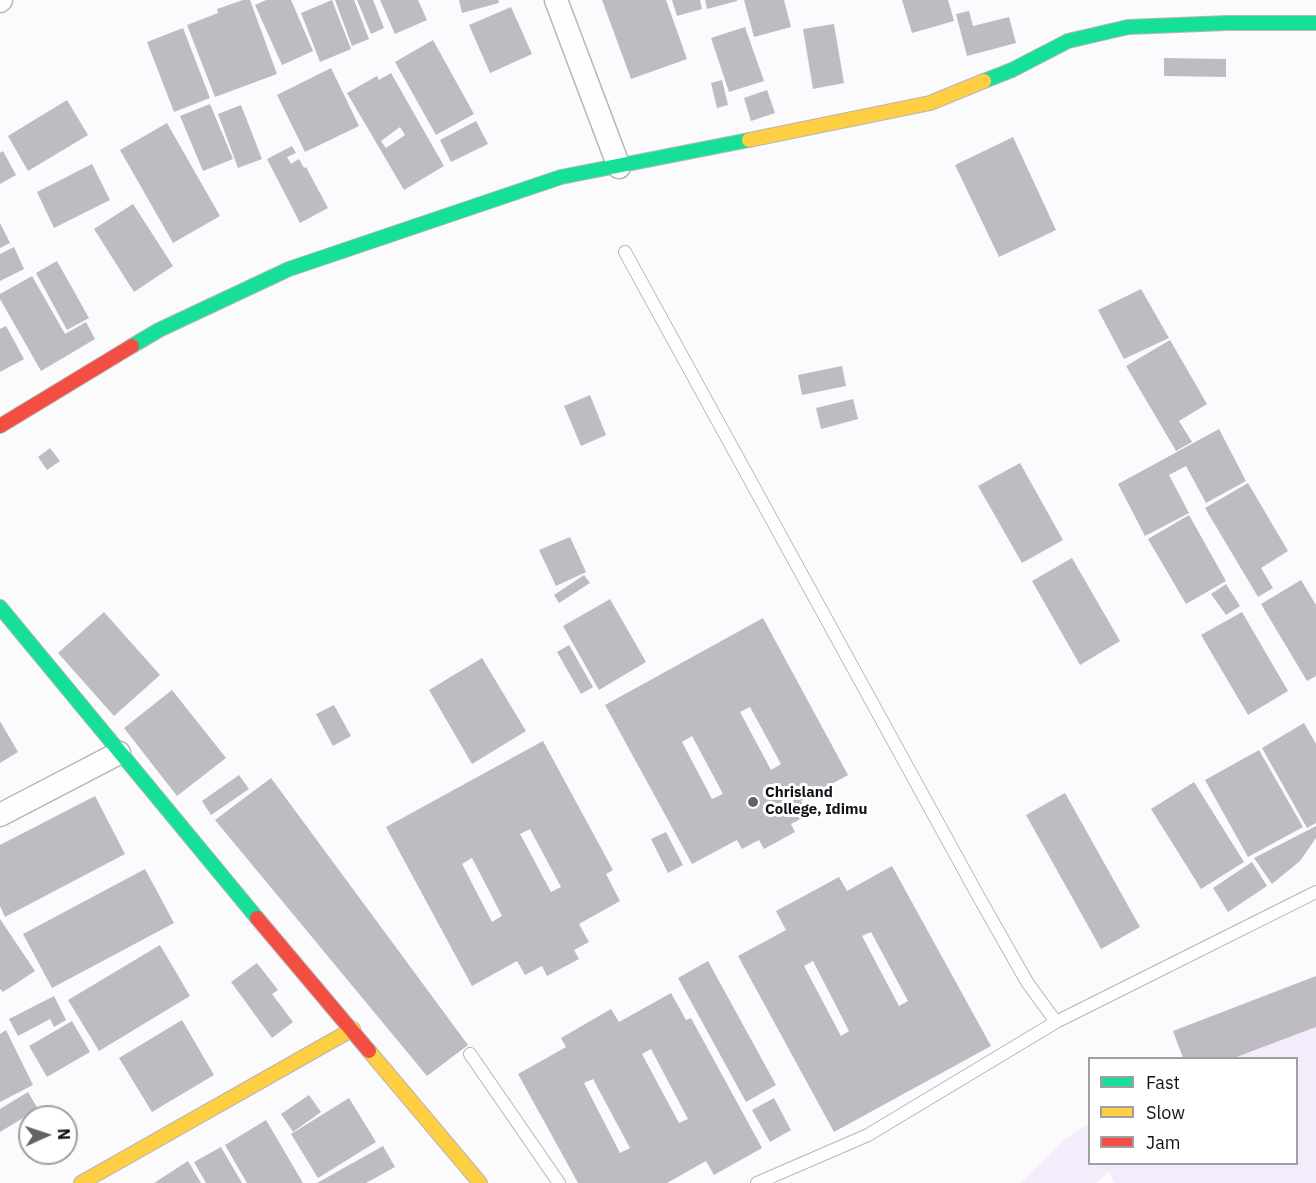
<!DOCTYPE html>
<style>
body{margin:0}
#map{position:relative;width:1316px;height:1183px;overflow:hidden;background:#fbfafc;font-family:"IBM Plex Sans",sans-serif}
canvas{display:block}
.legend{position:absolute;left:1088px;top:1057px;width:210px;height:108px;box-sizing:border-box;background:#fff;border:2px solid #a19fa2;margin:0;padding:8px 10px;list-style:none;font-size:18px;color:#131017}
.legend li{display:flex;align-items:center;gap:12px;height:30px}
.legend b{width:30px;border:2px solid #a19fa2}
.north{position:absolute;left:18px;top:1105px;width:60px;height:60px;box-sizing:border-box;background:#fff;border:2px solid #a19fa2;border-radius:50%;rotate:87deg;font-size:16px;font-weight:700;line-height:24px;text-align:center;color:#131017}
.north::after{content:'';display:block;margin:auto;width:21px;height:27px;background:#646267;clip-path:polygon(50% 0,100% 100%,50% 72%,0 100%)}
</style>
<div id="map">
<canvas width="1316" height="1183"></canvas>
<ul class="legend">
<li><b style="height:8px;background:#16e098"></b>Fast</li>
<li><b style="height:8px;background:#ffcf43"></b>Slow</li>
<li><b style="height:8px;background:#f24e42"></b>Jam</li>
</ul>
<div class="north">N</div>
</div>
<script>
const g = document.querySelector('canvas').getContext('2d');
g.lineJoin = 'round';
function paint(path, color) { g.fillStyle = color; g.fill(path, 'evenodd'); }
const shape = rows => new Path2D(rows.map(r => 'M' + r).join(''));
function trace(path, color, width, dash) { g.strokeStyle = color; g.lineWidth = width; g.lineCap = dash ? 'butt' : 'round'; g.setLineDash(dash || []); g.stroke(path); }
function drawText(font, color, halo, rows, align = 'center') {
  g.font = font + ' "IBM Plex Sans",sans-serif'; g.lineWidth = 6; g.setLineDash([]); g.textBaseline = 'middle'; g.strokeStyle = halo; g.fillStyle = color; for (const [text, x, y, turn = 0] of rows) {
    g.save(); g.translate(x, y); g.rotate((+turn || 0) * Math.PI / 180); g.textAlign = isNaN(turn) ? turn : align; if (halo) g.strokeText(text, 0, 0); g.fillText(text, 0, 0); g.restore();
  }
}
const green = shape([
 [1316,1027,1316,1183,1114,1183,1109,1171,1096,1183,1021,1183,1066,1138,1089,1124,1090,1164,1296,1164,1296,1058,1234,1058]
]);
const building = shape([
 [243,0,250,0,277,74,215,97,187,25,218,13,217,9],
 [266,0,291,0,313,51,282,65,255,5],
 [332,0,351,49,320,62,301,13],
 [335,0,354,0,369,39,352,46],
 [357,0,373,0,384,28,371,34],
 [380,0,418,0,427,20,395,34],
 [459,0,498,0,499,3,462,13],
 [602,0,666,0,687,59,631,79],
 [672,0,700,0,702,9,677,16],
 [705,0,737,0,737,1,707,9],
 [744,0,784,0,791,27,754,37],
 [902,0,948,0,954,21,912,33],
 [511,7,532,54,490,73,469,25],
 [969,11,973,26,1009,17,1016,43,967,56,956,14],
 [834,24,844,83,813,89,803,29],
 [745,27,764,81,729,92,711,38],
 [183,28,210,98,174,112,147,42],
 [433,40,474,114,436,135,395,62],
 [1164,58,1226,59,1226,77,1164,76],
 [331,68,359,126,305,152,277,95],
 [391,73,444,166,404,190,347,93,377,76,379,80],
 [400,127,405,135,386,148,381,141],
 [722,80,728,105,717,108,711,83],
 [767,90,775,113,751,121,744,98],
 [67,100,88,135,28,171,8,136],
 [210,104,233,159,203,171,180,116],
 [241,105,262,159,238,168,218,114],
 [476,121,488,144,451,162,440,140],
 [167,123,220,216,173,243,120,150],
 [1013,137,1056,230,999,257,955,165],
 [292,146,296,153,287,157,291,164,299,159,304,168,306,167,328,208,300,223,267,159],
 [3,151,16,175,0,184,0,153],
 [92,164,110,200,54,228,37,192],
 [133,204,173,266,134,292,94,229],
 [0,223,10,243,0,248],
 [14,247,24,269,0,281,0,254],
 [57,261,89,318,67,330,36,273],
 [32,276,65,334,86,322,95,339,41,371,0,299,0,294],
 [1141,289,1169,338,1124,359,1098,310],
 [6,326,24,359,0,372,0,329],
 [1170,340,1207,404,1179,421,1192,442,1176,451,1126,366],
 [842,366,846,386,802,395,798,375],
 [590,395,606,435,581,446,564,406],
 [853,399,858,419,821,429,816,408],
 [1219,429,1246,481,1206,503,1186,466,1169,475,1189,513,1145,536,1118,484],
 [50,448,60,461,47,470,38,457],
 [1020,463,1063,540,1022,563,978,486],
 [1248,483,1288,551,1261,568,1273,588,1258,597,1205,508],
 [1189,515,1226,581,1186,604,1148,539],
 [570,537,586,572,556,586,539,550],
 [1072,558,1120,641,1080,665,1032,581],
 [584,575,590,583,559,603,554,595],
 [1301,580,1316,605,1316,676,1307,681,1261,604],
 [1226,584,1240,606,1226,615,1211,594],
 [610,599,646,662,599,690,563,626],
 [104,612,160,675,114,716,58,653],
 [1242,612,1288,691,1248,715,1201,635],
 [763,618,848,775,801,801,808,815,791,824,795,832,764,849,759,840,742,849,737,840,692,864,605,705],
 [750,707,781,764,771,770,740,712],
 [692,736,723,794,712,799,682,742],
 [569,645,593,687,581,694,557,652],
 [482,658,526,731,472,764,429,690],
 [172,690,226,758,177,796,124,728],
 [334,705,351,736,333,746,316,714],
 [0,721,18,752,0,763],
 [1304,723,1316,744,1316,823,1307,828,1262,748],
 [543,741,613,870,606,874,620,901,579,924,589,942,574,950,579,959,547,976,542,966,525,975,517,961,472,986,386,827],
 [530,829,561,887,551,892,520,834],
 [472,858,502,916,492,922,462,864],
 [1259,750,1303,827,1248,857,1205,780],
 [239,775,249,789,211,815,202,801],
 [271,778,468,1045,427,1076,215,820],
 [1194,782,1244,862,1201,889,1151,809],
 [1065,793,1140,927,1101,949,1026,815],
 [95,796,125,854,5,917,0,906,0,845],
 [1316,826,1316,838,1300,861,1272,884,1254,858],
 [666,832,683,865,668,873,651,839],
 [1252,862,1267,886,1228,912,1213,888],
 [892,866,991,1046,834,1132,738,956,786,930,776,911,839,877,847,891],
 [871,932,908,1001,899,1006,862,936],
 [813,961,849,1031,841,1036,804,966],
 [145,869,174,923,52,988,23,934],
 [0,919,35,971,3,992,0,989],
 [160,945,190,996,99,1051,68,1000],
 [708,961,776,1085,746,1102,678,978],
 [257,963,278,990,272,994,293,1022,272,1038,231,982],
 [1316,976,1316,1027,1234,1058,1183,1058,1173,1031],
 [671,993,686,1020,691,1018,762,1148,714,1175,706,1161,667,1183,578,1183,518,1074,566,1047,561,1038,611,1009,619,1022],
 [651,1049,688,1119,679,1123,642,1054],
 [593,1079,630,1148,620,1153,584,1083],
 [54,996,66,1020,54,1027,50,1019,18,1036,9,1019],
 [182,1020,214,1075,152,1112,119,1058],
 [72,1021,90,1052,47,1077,29,1046],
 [6,1030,33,1085,0,1102,0,1034],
 [28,1092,38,1109,0,1132,0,1109],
 [309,1095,321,1112,293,1132,281,1114],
 [349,1098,376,1142,318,1178,291,1134],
 [774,1098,791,1130,770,1142,752,1110],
 [266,1120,303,1183,247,1183,225,1145],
 [383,1146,395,1167,366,1183,317,1183],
 [221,1147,242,1183,206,1183,194,1162],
 [188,1161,201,1183,154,1183]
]);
const lane = shape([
 [625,252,976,892,1027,982,1056,1022],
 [470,1054,559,1183],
 [757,1183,868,1135,1056,1022,1316,892]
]);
const street = shape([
 [556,0,619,167],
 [0,1,1,0],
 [0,815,119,753]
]);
const fast = shape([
 [984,81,1012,70,1068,41,1128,27,1227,23,1316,23],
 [132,346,159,330,289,269,561,177,749,140],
 [0,607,257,918]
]);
const slow = shape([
 [749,140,930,103,984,81],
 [369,1051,480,1183],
 [81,1183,353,1029]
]);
const jam = shape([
 [0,426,132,346],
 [257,918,369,1051]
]);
const markers = [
 [753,802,6,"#646267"]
];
const poiNames = [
 ["Chrisland",765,793],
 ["College, Idimu",765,810]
];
paint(green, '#f3edfb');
paint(building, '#bebcc2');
trace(lane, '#b6b5b9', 14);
trace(street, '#b6b5b9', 25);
trace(fast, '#b6b5b9', 16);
trace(slow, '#b6b5b9', 16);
trace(jam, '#b6b5b9', 16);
trace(lane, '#fefeff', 12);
trace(street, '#fefeff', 22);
trace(fast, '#16e098', 14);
trace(slow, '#ffcf43', 14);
trace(jam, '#f24e42', 14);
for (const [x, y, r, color] of markers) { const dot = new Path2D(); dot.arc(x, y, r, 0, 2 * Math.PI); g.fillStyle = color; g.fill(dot); trace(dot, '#fff', 2); }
drawText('bold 15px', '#131017', '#fff', poiNames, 'left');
</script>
